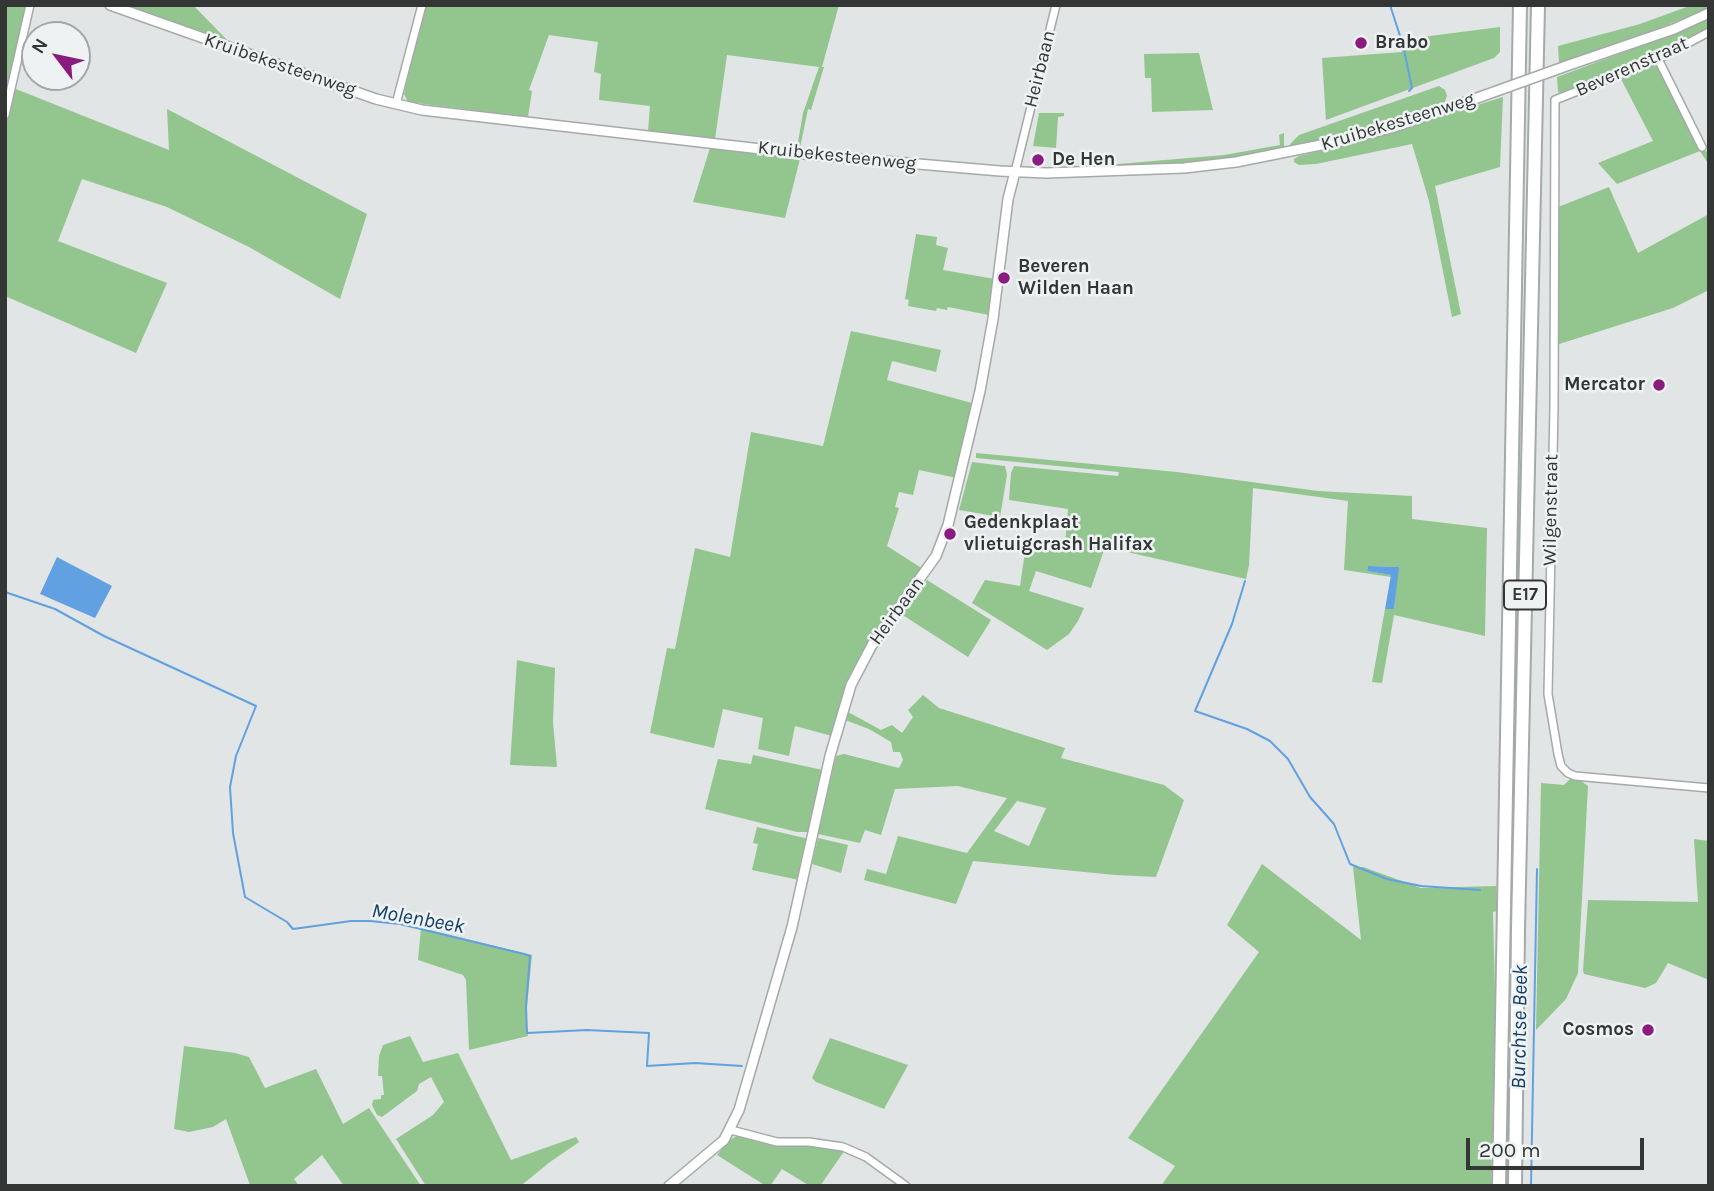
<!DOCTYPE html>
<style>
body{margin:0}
#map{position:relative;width:1714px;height:1191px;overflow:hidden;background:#e1e5e5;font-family:Karla,sans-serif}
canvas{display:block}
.frame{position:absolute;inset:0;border:7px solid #343636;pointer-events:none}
.north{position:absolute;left:21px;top:21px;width:70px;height:70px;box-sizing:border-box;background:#eef2f2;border:2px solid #a4a7a7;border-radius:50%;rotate:302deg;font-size:19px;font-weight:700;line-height:28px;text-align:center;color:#343636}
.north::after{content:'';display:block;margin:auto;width:24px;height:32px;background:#8a1c80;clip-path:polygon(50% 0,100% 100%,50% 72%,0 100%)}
.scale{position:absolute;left:1466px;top:1138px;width:178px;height:32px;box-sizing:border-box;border:4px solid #343636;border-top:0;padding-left:9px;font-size:21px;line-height:24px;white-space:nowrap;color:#343636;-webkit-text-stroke:5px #eef2f2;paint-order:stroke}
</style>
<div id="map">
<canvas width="1714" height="1191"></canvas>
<div class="frame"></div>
<div class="north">N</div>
<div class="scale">200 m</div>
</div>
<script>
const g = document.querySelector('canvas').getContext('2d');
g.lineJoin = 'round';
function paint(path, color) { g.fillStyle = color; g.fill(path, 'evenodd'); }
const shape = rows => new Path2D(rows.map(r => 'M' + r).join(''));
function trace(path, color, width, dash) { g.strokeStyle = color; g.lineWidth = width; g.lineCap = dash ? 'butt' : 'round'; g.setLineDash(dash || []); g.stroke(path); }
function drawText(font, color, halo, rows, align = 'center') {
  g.font = font + ' Karla,sans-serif'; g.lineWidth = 5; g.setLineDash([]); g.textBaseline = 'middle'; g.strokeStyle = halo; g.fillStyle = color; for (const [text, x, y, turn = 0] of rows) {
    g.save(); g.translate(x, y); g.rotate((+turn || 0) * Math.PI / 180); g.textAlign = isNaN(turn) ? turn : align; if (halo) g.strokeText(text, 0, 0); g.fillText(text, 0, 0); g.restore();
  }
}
const green = shape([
 [5,5,26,5,5,98],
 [125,5,193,5,228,41,195,30],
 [427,5,839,5,822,67,824,67,811,110,808,109,800,148,797,148,803,113,819,67,727,55,715,139,648,131,650,106,599,100,601,74,594,72,598,42,549,35,529,90,532,91,528,117,408,102,404,94,421,21],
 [1692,5,1709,5,1709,8,1643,35,1559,64,1558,46,1640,24],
 [1709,18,1709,29,1694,37,1562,94,1558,92,1557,77,1673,34],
 [1500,27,1500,52,1494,58,1326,120,1322,58,1402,52,1399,40],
 [1199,53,1213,110,1152,112,1151,78,1145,78,1144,54],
 [1656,64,1701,150,1709,152,1709,165,1700,151,1617,184,1598,163,1653,141,1621,79],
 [1439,86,1445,90,1447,96,1444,104,1346,136,1291,147,1290,144,1299,135],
 [16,89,169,150,167,109,367,214,340,299,249,247,167,207,82,179,58,241,167,283,136,353,5,296,5,118],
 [1503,97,1500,167,1435,186,1461,314,1452,317,1429,201,1412,144,1316,164,1299,165,1294,162,1294,159,1299,156,1359,142],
 [1039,113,1064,113,1064,116,1058,117,1056,148,1033,146],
 [1284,133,1284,147,1275,152,1193,163,1118,167,1118,164,1224,155,1280,145,1279,135],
 [710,148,800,159,785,218,693,202],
 [1609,187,1638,253,1709,214,1709,290,1673,308,1556,345,1558,207],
 [916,234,937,237,936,245,948,248,943,270,995,279,989,315,948,307,947,310,937,308,936,311,908,306,909,300,905,299],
 [851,331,941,350,936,372,892,361,887,380,972,403,957,478,919,470,913,495,899,492,895,507,899,508,887,546,923,569,889,613,856,667,844,692,832,736,795,726,789,756,758,749,763,718,723,709,714,748,650,733,667,648,675,649,695,548,730,557,751,432,823,446],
 [976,453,1177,472,1318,491,1412,496,1412,519,1487,528,1485,636,1394,615,1382,683,1372,682,1385,609,1394,609,1398,567,1368,566,1367,571,1392,575,1391,577,1344,570,1348,501,1253,488,1249,565,1246,579,1105,547,1091,588,1036,571,1029,591,1084,608,1078,621,1069,634,1047,650,972,603,985,580,1020,586,1026,545,1065,544,1068,509,1009,500,1011,473,1014,466,1118,476,1119,472,976,458],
 [972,462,1005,466,1007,475,1000,517,959,510],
 [927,580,991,620,968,657,901,614],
 [517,660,555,668,553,722,557,767,510,765],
 [923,695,939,708,1065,748,1061,758,1164,785,1184,800,1156,877,1115,875,973,861,956,904,864,880,867,869,886,874,898,836,967,853,1007,798,958,786,895,789,881,835,865,830,860,843,818,834,836,756,844,754,899,768,903,760,900,752,893,752,891,742,869,729,845,720,848,712,881,730,892,725,902,733,913,717,908,710],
 [1017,801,1046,808,1029,846,994,831],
 [753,755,823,770,811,832,797,832,705,809,718,759,751,764],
 [1570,779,1578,779,1588,786,1578,973,1566,999,1536,1030,1541,783,1564,785],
 [757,827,809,839,799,880,752,870,758,844,753,843],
 [818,838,848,845,841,873,812,864],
 [1694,839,1709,841,1709,980,1668,963,1656,983,1645,988,1584,974,1583,970,1588,900,1698,902],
 [1262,864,1361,940,1353,867,1363,867,1421,888,1496,886,1497,911,1493,912,1495,995,1491,1186,1161,1186,1175,1166,1128,1138,1259,952,1227,925],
 [421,928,532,955,526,1017,528,1036,469,1050,466,980,463,975,418,960],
 [410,1036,423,1062,458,1053,511,1160,576,1137,579,1142,550,1162,523,1184,524,1186,426,1186,396,1139,433,1115,444,1102,431,1077,419,1084,417,1091,382,1117,377,1115,372,1105,373,1100,381,1099,381,1095,384,1095,382,1076,378,1076,379,1056,383,1045],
 [830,1038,908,1065,884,1109,816,1082,812,1078],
 [184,1046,235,1053,249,1057,265,1088,316,1069,343,1124,369,1108,421,1186,344,1186,322,1155,294,1179,299,1186,250,1185,226,1119,213,1127,189,1132,174,1129],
 [738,1135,775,1144,814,1144,845,1150,820,1186,810,1186,782,1169,770,1186,766,1186,717,1155,730,1140]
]);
const water = shape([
 [57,557,112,586,95,618,40,594],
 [1368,566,1399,567,1394,609,1385,609,1391,575,1367,571]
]);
const stream = shape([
 [1390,5,1403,45,1412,88,1409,91],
 [1245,581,1232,624,1195,711,1247,729,1270,741,1288,759,1310,797,1334,824,1350,864,1387,879,1421,886,1480,890],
 [5,592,55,609,104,636,256,706,236,756,230,787,233,833,245,897,287,922,293,929,351,921,370,921,400,924,524,954,530,956,526,1006,527,1033,587,1030,649,1033,647,1066,695,1063,742,1066],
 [1531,1186,1537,869]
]);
const minor = shape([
 [1709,32,1658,59,1555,100,1554,407,1548,694,1558,754,1561,766,1568,773,1575,776,1709,788],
 [1658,59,1702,147],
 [396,104,422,5],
 [5,115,30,5],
 [1015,172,1056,5],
 [731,1130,777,1142,809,1142,843,1147,866,1157,906,1186]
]);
const tertiary = shape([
 [110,5,376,99,422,110,813,155,1000,171,1047,173,1184,168,1236,162,1341,141,1394,127,1466,102],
 [1569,65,1674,29,1709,13],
 [669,1186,724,1140,739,1110,792,927,830,756,851,685,872,645,936,556,948,525,980,391,993,319,1008,199,1015,172]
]);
const motorway = shape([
 [1499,1186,1520,5],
 [1515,1186,1518,929,1538,5]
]);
const tertiaryBridge = shape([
 [1466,102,1569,65]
]);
const markers = [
 [1361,43,7,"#8a1c80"],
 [1038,160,7,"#8a1c80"],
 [1004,278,7,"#8a1c80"],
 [1659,385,7,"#8a1c80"],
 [950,534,7,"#8a1c80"],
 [1648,1030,7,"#8a1c80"]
];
const shields = [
 [1525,595,42]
];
const shieldNames = [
 ["E17",1525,595]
];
const poiNames = [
 ["Brabo",1375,43],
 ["De Hen",1052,160],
 ["Beveren",1018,267],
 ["Wilden Haan",1018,289],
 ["Mercator",1645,385,"right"],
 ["Gedenkplaat",964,523],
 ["vlietuigcrash Halifax",964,545],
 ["Cosmos",1634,1030,"right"]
];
const streetNames = [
 ["Kruibekesteenweg",280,65,19],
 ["Beverenstraat",1632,67,-24],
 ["Heirbaan",1040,69,-76],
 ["Kruibekesteenweg",1398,122,-17],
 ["Kruibekesteenweg",837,156,6],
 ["Wilgenstraat",1551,510,-89],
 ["Heirbaan",897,611,-54]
];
const waterNames = [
 ["Molenbeek",418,919,10],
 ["Burchtse Beek",1520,1027,-89]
];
paint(green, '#93c58f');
paint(water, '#61a0e1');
trace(stream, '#61a0e1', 2);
trace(minor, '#a5a9a9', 10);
trace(tertiary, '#a5a9a9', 12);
trace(motorway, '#a5a9a9', 16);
trace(minor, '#fff', 7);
trace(tertiary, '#fff', 9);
trace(motorway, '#fff', 12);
trace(tertiaryBridge, '#a5a9a9', 12, []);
trace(tertiaryBridge, '#fff', 9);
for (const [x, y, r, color] of markers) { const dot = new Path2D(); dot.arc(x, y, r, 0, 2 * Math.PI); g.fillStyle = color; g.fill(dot); trace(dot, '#eef2f2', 2.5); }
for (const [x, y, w] of shields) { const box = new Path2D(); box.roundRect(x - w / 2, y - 14.5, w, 29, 5); g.fillStyle = '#eef2f2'; g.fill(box); trace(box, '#343636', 2); }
drawText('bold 18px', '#343636', null, shieldNames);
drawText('bold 19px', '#343636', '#eef2f2', poiNames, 'left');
drawText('19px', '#343636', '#eef2f2', streetNames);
drawText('italic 21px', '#113d68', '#eef2f2', waterNames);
</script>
